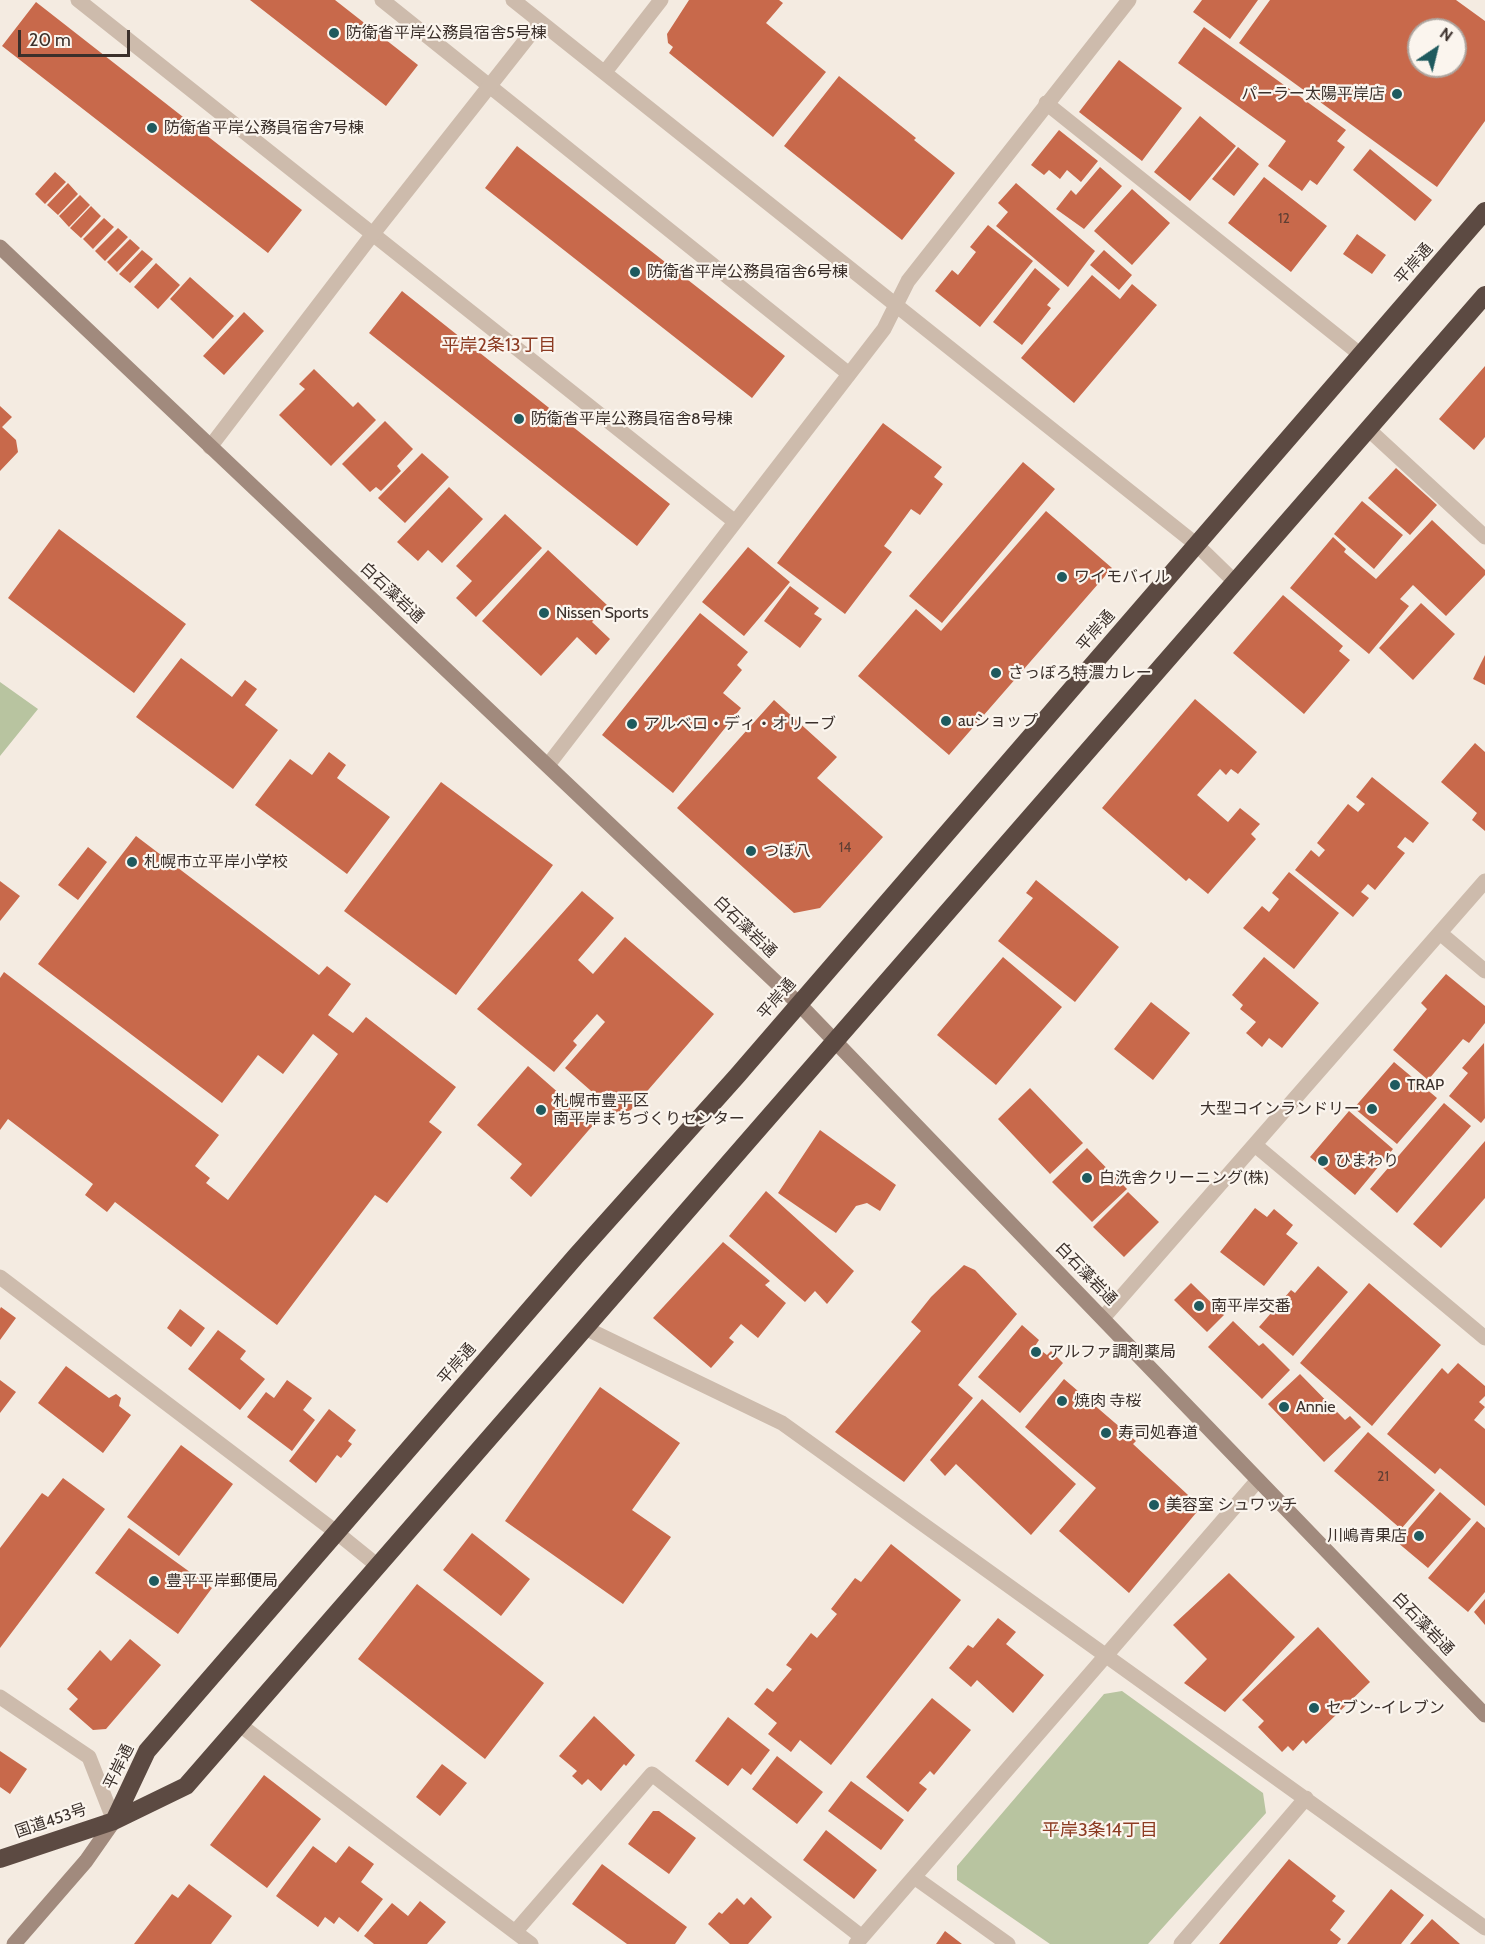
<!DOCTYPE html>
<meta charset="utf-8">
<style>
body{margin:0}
#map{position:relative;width:1485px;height:1944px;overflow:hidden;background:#f4ebe1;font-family:Cabin,sans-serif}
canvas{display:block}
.north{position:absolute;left:1407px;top:18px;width:60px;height:60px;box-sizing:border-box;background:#fbf5ee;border:2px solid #aea6a0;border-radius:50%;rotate:35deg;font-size:16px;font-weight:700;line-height:24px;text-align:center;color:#3b302b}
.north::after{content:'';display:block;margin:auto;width:21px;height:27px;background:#1f5a5e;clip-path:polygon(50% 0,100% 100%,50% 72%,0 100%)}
.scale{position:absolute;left:18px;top:30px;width:112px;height:27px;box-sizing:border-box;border:3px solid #3b302b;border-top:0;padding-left:8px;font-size:18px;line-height:21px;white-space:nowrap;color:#3b302b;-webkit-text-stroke:4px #fbf5ee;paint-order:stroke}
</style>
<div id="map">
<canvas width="1485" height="1944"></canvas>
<div class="north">N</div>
<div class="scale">20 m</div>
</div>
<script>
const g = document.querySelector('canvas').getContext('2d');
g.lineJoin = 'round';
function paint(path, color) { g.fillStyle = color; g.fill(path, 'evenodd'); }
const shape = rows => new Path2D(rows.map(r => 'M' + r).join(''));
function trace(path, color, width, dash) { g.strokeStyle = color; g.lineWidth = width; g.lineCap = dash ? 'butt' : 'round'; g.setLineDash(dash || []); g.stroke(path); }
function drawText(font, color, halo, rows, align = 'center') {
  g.font = font + ' Cabin,"Noto Sans JP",sans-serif'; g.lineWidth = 4.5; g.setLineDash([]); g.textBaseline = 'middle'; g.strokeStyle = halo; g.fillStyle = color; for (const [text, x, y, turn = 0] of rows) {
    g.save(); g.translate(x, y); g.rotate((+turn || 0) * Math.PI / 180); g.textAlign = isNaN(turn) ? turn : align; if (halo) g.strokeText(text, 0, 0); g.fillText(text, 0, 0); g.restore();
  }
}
const green = shape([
 [0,682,38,709,0,756],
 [1122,1691,1263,1793,1266,1813,1148,1944,1050,1944,957,1880,957,1866,1104,1694]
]);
const building = shape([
 [250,0,335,0,418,65,386,106],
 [689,0,779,0,783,3,766,23,826,72,773,137,669,53,673,47,668,43,667,34],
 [1202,0,1258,0,1230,39,1193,12],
 [1270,0,1456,0,1485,21,1485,121,1437,187,1239,43],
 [1419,30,1455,30,1455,66,1419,66],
 [36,2,302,210,268,253,2,46],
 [1204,27,1346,130,1337,141,1345,147,1317,185,1310,180,1302,191,1268,166,1286,141,1178,63],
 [1119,60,1182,108,1142,161,1079,112],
 [839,76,916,138,914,140,955,173,902,240,784,146],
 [1200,116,1236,146,1190,201,1154,172],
 [1059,130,1098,161,1081,182,1067,170,1060,179,1049,170,1044,175,1031,165],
 [517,146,785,356,752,398,485,188],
 [1238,147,1259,164,1234,196,1212,179],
 [1370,149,1432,200,1415,221,1353,170],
 [1100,167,1122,186,1084,229,1056,209,1071,190,1076,195],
 [55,172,66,182,45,204,35,194],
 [1264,177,1327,226,1291,272,1228,223],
 [68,183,78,194,58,215,47,205],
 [1016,183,1095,251,1068,287,996,226,1008,212,998,203],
 [1132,189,1170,223,1132,265,1094,231],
 [80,195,90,205,69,227,59,216],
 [91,206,101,216,81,238,70,228],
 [104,218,114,227,93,249,83,239],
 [988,225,1033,261,980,327,935,291,952,270,958,275,976,252,970,247],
 [118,228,128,237,105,261,95,251],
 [1357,234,1386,255,1372,274,1343,254],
 [130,239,140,248,117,272,107,262],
 [142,250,153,259,130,283,119,274],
 [1104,250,1132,275,1119,290,1090,265],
 [156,263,180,285,158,309,134,287],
 [1035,268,1060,289,1047,305,1051,308,1022,345,993,322],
 [1092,275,1120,299,1132,284,1157,305,1074,403,1021,358],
 [190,277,234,316,213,339,170,299],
 [402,291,670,504,637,546,369,333],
 [244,312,264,331,224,375,203,356],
 [1485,366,1485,437,1474,450,1439,419],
 [314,369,353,407,358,402,376,420,331,466,279,415,305,389,299,384],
 [0,406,12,417,2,427,16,440,18,452,0,471],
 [385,421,413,449,397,466,401,471,381,491,376,487,370,492,342,464],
 [883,423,942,467,934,477,943,484,920,515,911,509,884,546,892,552,845,614,777,563],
 [422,453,449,477,405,523,378,498],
 [1023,462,1055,489,942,623,909,596],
 [1396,468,1437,505,1410,535,1368,498],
 [449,487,483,519,442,563,428,550,418,561,397,542],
 [1362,501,1403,535,1374,569,1334,534],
 [1046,511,1112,568,949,755,858,676,916,609,941,631],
 [505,514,542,548,476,617,456,598,472,581,456,566],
 [1432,520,1485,570,1485,575,1446,616,1413,585,1400,599,1409,606,1369,654,1290,588,1333,537,1346,549,1344,552,1376,579],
 [59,529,186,624,134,693,8,598],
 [748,547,790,582,744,636,702,602],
 [548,550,607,605,592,622,610,639,596,655,577,637,541,676,482,621],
 [790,586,819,608,814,614,822,619,800,648,764,621],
 [1283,595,1343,646,1339,651,1350,660,1304,714,1233,653],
 [1421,603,1455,634,1413,680,1379,648],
 [700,613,748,652,737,665,742,670,723,693,741,708,673,793,602,735],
 [1485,655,1485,685,1473,679],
 [181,658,232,697,245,680,257,689,245,705,278,730,233,789,136,717],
 [1195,699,1257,752,1238,774,1231,769,1226,775,1220,769,1197,795,1228,822,1240,808,1260,824,1251,834,1256,839,1208,894,1189,878,1186,881,1102,808],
 [774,700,837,757,817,778,883,837,820,908,794,913,677,808],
 [1475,743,1485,752,1485,831,1472,820,1477,813,1441,782],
 [329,752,346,765,337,778,390,817,347,874,255,805,290,759,312,775],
 [1372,777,1429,823,1413,843,1405,837,1397,847,1405,853,1375,890,1368,884,1361,892,1369,898,1353,917,1295,870,1311,850,1319,857,1325,850,1317,843,1348,804,1358,812,1365,804,1356,797],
 [441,782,553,865,456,995,344,911],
 [136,836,319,975,327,966,351,984,328,1015,353,1033,366,1017,456,1087,429,1122,442,1132,387,1203,375,1195,277,1325,115,1202,107,1212,85,1195,93,1184,8,1119,0,1130,0,978,4,972,219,1135,195,1166,210,1178,206,1183,228,1200,338,1054,313,1034,283,1074,258,1055,222,1103,38,964],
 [88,847,107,862,78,900,58,885],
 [1289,872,1339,913,1294,969,1243,928,1262,906,1269,912,1279,899,1272,893],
 [1036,880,1119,947,1075,1002,998,941,1033,898,1026,893],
 [0,881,20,896,0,921],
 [582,891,614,918,578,960,593,974,625,937,714,1014,623,1119,565,1068,605,1022,597,1014,573,1041,577,1045,554,1072,477,1009],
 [1003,957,1062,1007,996,1085,937,1035],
 [1264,957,1319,1003,1282,1048,1269,1038,1262,1047,1246,1033,1256,1022,1240,1009,1243,1005,1232,995],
 [1446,974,1485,1006,1485,1023,1469,1043,1463,1039,1428,1080,1393,1050,1427,1009,1421,1003],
 [1151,1002,1190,1033,1153,1080,1114,1049],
 [1484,1043,1485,1118,1481,1123,1449,1096,1468,1073,1462,1068],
 [1394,1062,1437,1098,1397,1144,1354,1108],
 [528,1066,594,1124,531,1197,510,1178,522,1164,477,1125],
 [1030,1088,1083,1143,1050,1174,998,1119],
 [1444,1103,1471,1126,1397,1213,1370,1189],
 [1349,1111,1393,1149,1355,1195,1310,1157],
 [820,1130,896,1185,880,1211,867,1203,856,1206,836,1233,778,1193],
 [1485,1141,1485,1198,1441,1248,1413,1224],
 [1087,1148,1127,1189,1092,1222,1052,1182],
 [766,1191,854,1271,827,1304,815,1291,805,1302,729,1236],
 [1128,1192,1159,1222,1124,1257,1093,1227],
 [1255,1208,1267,1217,1274,1209,1293,1225,1286,1234,1298,1243,1264,1286,1220,1252],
 [723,1242,770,1281,765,1285,786,1303,758,1338,741,1324,729,1338,734,1342,711,1368,653,1318],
 [964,1265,975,1270,1017,1314,958,1385,973,1398,904,1482,835,1432,921,1331,911,1322,931,1297],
 [1318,1266,1348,1292,1293,1356,1259,1327,1291,1290,1295,1293],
 [1191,1283,1224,1315,1207,1332,1174,1300],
 [1369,1283,1441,1345,1372,1426,1300,1363],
 [1,1307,16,1318,0,1340,0,1309],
 [180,1309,205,1328,191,1347,167,1328],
 [1233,1321,1259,1346,1263,1343,1290,1370,1262,1399,1208,1347],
 [1022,1325,1039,1340,1035,1346,1047,1355,1051,1351,1063,1363,1020,1413,978,1377],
 [218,1330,246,1351,240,1359,265,1379,240,1410,188,1369],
 [1458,1363,1485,1386,1485,1396,1479,1402,1485,1407,1474,1420,1485,1429,1485,1506,1440,1468,1435,1474,1387,1434,1442,1368,1448,1374],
 [66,1366,109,1398,116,1394,121,1398,119,1406,131,1415,103,1453,38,1403],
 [1300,1374,1345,1420,1350,1416,1361,1427,1324,1462,1268,1404],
 [1064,1379,1136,1441,1133,1444,1201,1507,1129,1593,1059,1531,1096,1488,1025,1427],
 [0,1380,16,1392,0,1413],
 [287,1380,312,1398,303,1410,315,1420,292,1451,247,1417,266,1392,274,1398],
 [600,1387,680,1443,632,1510,671,1537,623,1604,505,1521],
 [982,1399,1076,1484,1031,1535,956,1464,945,1476,930,1460],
 [329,1409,356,1430,348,1441,352,1444,341,1458,337,1455,316,1483,289,1461],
 [1368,1432,1435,1490,1401,1529,1334,1471],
 [181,1445,233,1484,179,1556,127,1517],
 [63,1478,105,1509,0,1648,0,1548,42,1493,48,1497],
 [1440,1492,1471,1519,1428,1568,1397,1542],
 [1477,1521,1485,1528,1485,1592,1468,1612,1428,1578],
 [129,1528,212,1588,178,1634,95,1573],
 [472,1533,530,1579,501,1616,443,1570],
 [891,1544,961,1600,831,1765,800,1740,791,1752,768,1734,777,1723,754,1704,767,1688,773,1692,792,1669,786,1665,811,1633,817,1638,837,1614,831,1609,855,1578,861,1582],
 [1229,1573,1295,1637,1225,1712,1184,1683,1207,1659,1173,1625],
 [417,1584,544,1683,485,1759,358,1659],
 [1485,1599,1485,1625,1474,1612],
 [998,1618,1016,1632,1006,1644,1044,1675,1013,1713,977,1680,971,1687,949,1668,968,1645,973,1648],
 [1318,1627,1370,1682,1306,1744,1303,1740,1293,1751,1288,1746,1282,1752,1258,1727,1264,1721,1242,1700],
 [130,1639,161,1665,106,1729,93,1730,69,1709,78,1699,67,1689,100,1650,111,1661],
 [932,1698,971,1730,934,1775,930,1771,919,1783,927,1789,908,1812,866,1777],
 [594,1716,635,1755,626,1766,624,1764,601,1791,588,1779,582,1785,572,1776,577,1771,559,1756],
 [728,1717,770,1750,751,1775,742,1768,728,1786,695,1761],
 [0,1751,27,1769,10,1794,0,1787],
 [777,1756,823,1792,797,1824,752,1789],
 [442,1764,467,1783,440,1816,416,1797],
 [264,1775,321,1819,267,1888,210,1845],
 [851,1781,904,1820,881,1850,828,1811],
 [653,1811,659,1811,696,1838,669,1874,628,1844],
 [826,1830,877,1870,854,1899,803,1860],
 [313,1846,336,1863,349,1846,374,1864,361,1882,383,1899,358,1932,339,1917,334,1924,325,1917,318,1927,276,1896],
 [1289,1859,1336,1896,1332,1901,1345,1911,1330,1930,1341,1939,1337,1944,1219,1944],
 [602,1864,687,1927,675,1944,627,1944,572,1904],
 [189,1884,232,1916,211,1944,134,1944,172,1894,178,1898],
 [1391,1889,1424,1915,1401,1944,1347,1944],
 [751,1897,772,1917,748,1944,730,1944,708,1924,719,1912,722,1914,737,1898,744,1905],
 [420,1901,446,1922,427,1944,374,1944,364,1936,392,1903,408,1916],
 [1432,1919,1460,1944,1410,1944],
 [945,1931,962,1944,936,1944]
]);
const lane = shape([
 [78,0,734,521],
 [382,0,849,374],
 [1046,103,1361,355]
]);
const street = shape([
 [513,0,1197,545,1235,582],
 [605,72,661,0],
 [1368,429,1485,537],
 [210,447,372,235,540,22],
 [548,765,884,329,908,281,1129,0],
 [1440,933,1485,971],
 [1255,1145,1485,1338],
 [0,1277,336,1532,378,1566],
 [1103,1318,1485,881],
 [585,1328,782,1423,1485,1928],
 [0,1697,89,1757,114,1821],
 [240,1725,531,1944],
 [914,1877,1008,1944],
 [515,1932,652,1774,862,1937],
 [856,1944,1258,1480],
 [1181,1944,1306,1798]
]);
const secondary = shape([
 [0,247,799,1004,1485,1715],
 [14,1944,86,1861,114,1821]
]);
const highway = shape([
 [114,1821,147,1751,576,1256,737,1076,1485,211],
 [0,1859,114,1821,186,1786,1485,295]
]);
const markers = [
 [334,33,6,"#1f5a5e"],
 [1397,94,6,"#1f5a5e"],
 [152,128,6,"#1f5a5e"],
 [635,272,6,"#1f5a5e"],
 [519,419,6,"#1f5a5e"],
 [1062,577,6,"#1f5a5e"],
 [544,613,6,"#1f5a5e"],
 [996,673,6,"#1f5a5e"],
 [946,721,6,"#1f5a5e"],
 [632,724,6,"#1f5a5e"],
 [751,851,6,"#1f5a5e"],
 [132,862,6,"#1f5a5e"],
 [1395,1085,6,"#1f5a5e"],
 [1372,1109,6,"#1f5a5e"],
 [541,1110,6,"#1f5a5e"],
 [1323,1161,6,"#1f5a5e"],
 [1087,1178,6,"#1f5a5e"],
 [1199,1306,6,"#1f5a5e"],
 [1036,1352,6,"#1f5a5e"],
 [1062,1401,6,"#1f5a5e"],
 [1284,1407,6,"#1f5a5e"],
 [1106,1433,6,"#1f5a5e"],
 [1154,1505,6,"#1f5a5e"],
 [1419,1536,6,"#1f5a5e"],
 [154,1581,6,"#1f5a5e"],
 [1314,1708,6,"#1f5a5e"]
];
const numberNames = [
 ["12",1284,219],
 ["14",845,848],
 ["21",1383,1477]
];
const poiNames = [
 ["防衛省平岸公務員宿舎5号棟",346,33],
 ["パーラー太陽平岸店",1385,94,"right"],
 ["防衛省平岸公務員宿舎7号棟",164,128],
 ["防衛省平岸公務員宿舎6号棟",647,272],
 ["防衛省平岸公務員宿舎8号棟",531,419],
 ["ワイモバイル",1074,577],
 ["Nissen Sports",556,613],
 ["さっぽろ特濃カレー",1008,673],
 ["auショップ",958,721],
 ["アルベロ・ディ・オリーブ",644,724],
 ["つぼ八",763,851],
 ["札幌市立平岸小学校",144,862],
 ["TRAP",1407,1085],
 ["札幌市豊平区",553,1101],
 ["南平岸まちづくりセンター",553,1119],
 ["大型コインランドリー",1360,1109,"right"],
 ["ひまわり",1335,1161],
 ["白洗舎クリーニング(株)",1099,1178],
 ["南平岸交番",1211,1306],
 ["アルファ調剤薬局",1048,1352],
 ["焼肉 寺桜",1074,1401],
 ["Annie",1296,1407],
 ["寿司処春道",1118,1433],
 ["美容室 シュワッチ",1166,1505],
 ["川嶋青果店",1407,1536,"right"],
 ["豊平平岸郵便局",166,1581],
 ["セブン-イレブン",1326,1708]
];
const streetNames = [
 ["平岸通",1414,264,-49],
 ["白石藻岩通",392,593,43],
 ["平岸通",1096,631,-49],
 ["白石藻岩通",745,927,44],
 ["平岸通",777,999,-49],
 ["白石藻岩通",1086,1274,46],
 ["平岸通",457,1364,-49],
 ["白石藻岩通",1423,1624,46],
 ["平岸通",119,1767,-64],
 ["国道453号",51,1821,-19]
];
const neighbourhoodNames = [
 ["平岸2条13丁目",499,346],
 ["平岸3条14丁目",1100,1831]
];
paint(green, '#b8c4a0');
paint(building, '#c8694b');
trace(lane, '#cdbbac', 15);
trace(street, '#cdbbac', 15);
trace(secondary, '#a18a7d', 15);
trace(highway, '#5c4a42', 18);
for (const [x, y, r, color] of markers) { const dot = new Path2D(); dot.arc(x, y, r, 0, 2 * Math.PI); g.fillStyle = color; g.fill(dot); trace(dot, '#fbf5ee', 2); }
drawText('14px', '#5e3e33', null, numberNames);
drawText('16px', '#3b302b', '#fbf5ee', poiNames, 'left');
drawText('16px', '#3b302b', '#fbf5ee', streetNames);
drawText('18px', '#8c3b22', '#fbf5ee', neighbourhoodNames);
</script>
